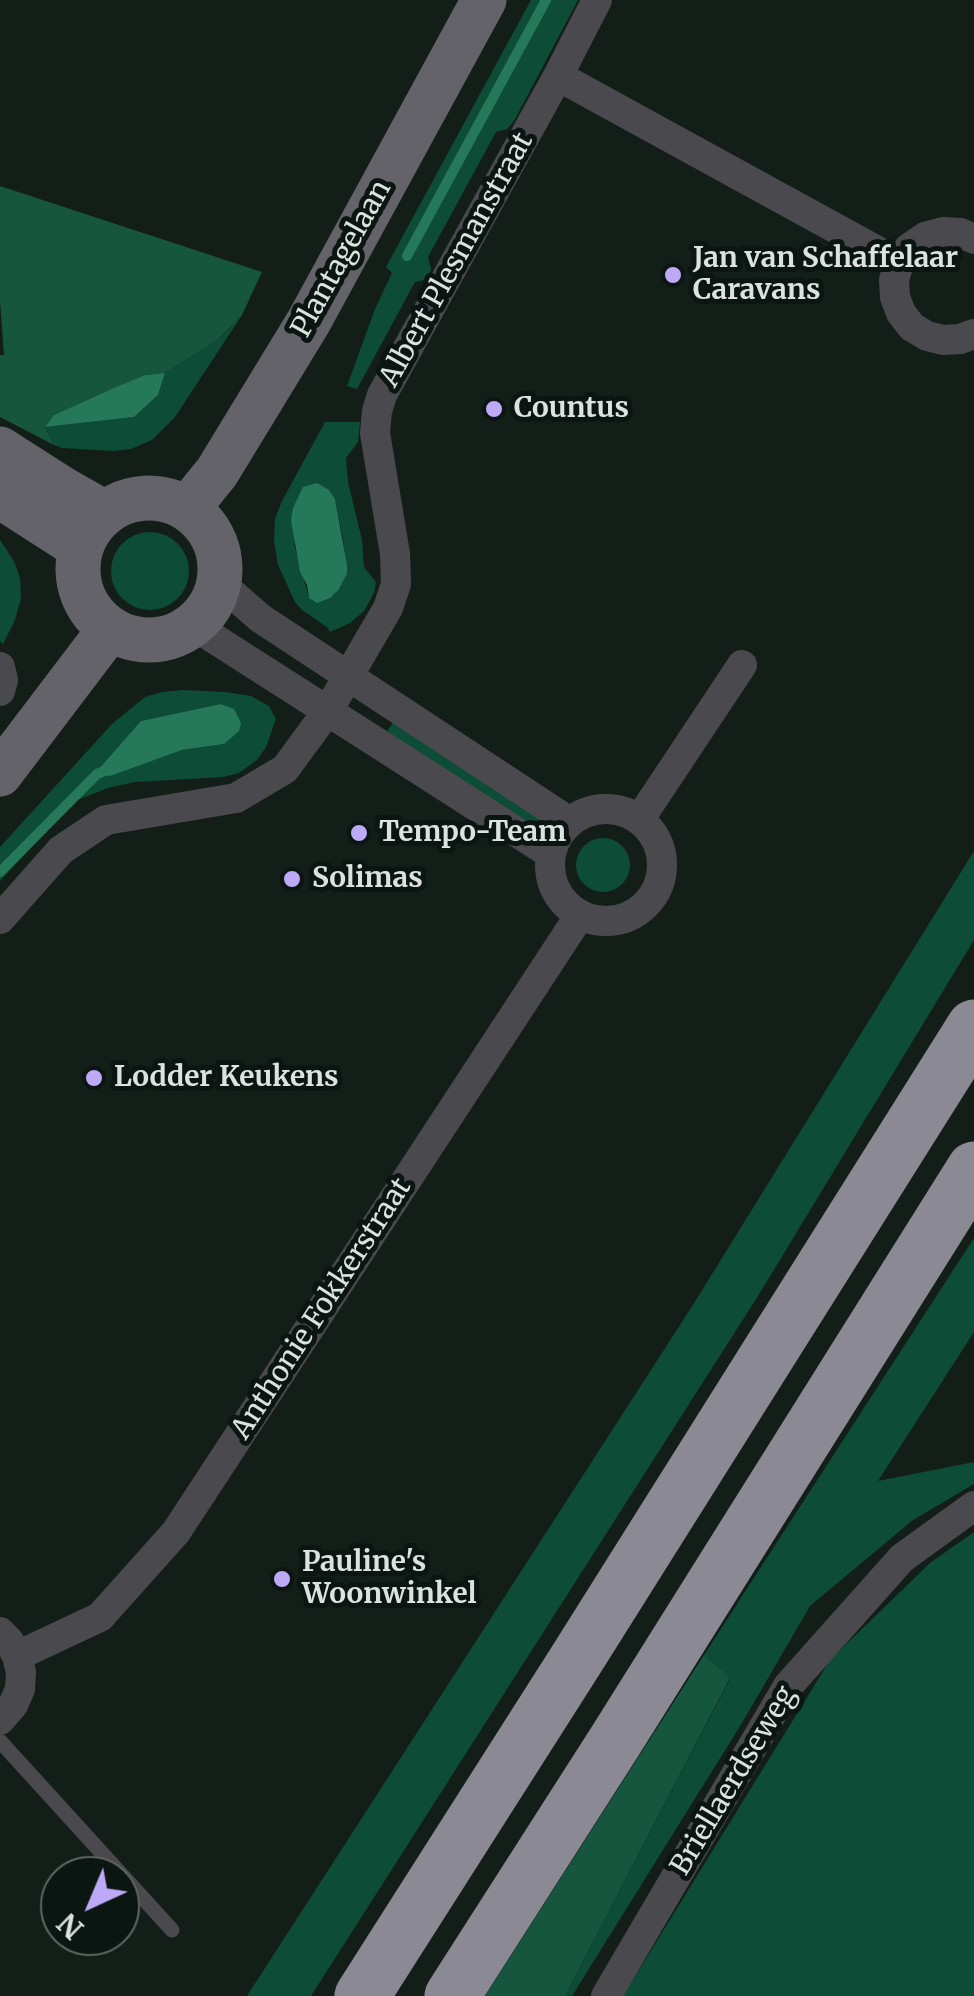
<!DOCTYPE html>
<style>
body{margin:0}
#map{position:relative;width:974px;height:1996px;overflow:hidden;background:#141e19;font-family:Merriweather,serif}
canvas{display:block}
.north{position:absolute;left:40px;top:1856px;width:100px;height:100px;box-sizing:border-box;background:#0b1511;border:2px solid #5f6763;border-radius:50%;rotate:224deg;font-size:28px;font-weight:700;line-height:40px;text-align:center;color:#dce2df}
.north::after{content:'';display:block;margin:auto;width:35px;height:45px;background:#bda9f5;clip-path:polygon(50% 0,100% 100%,50% 72%,0 100%)}
</style>
<div id="map">
<canvas width="974" height="1996"></canvas>
<div class="north">N</div>
</div>
<script>
const g = document.querySelector('canvas').getContext('2d');
g.lineJoin = 'round';
function paint(path, color) { g.fillStyle = color; g.fill(path, 'evenodd'); }
const shape = rows => new Path2D(rows.map(r => 'M' + r).join(''));
function trace(path, color, width, dash) { g.strokeStyle = color; g.lineWidth = width; g.lineCap = dash ? 'butt' : 'round'; g.setLineDash(dash || []); g.stroke(path); }
function drawText(font, color, halo, rows, align = 'center') {
  g.font = font + ' Merriweather,serif'; g.lineWidth = 10; g.setLineDash([]); g.textBaseline = 'middle'; g.strokeStyle = halo; g.fillStyle = color; for (const [text, x, y, turn = 0] of rows) {
    g.save(); g.translate(x, y); g.rotate((+turn || 0) * Math.PI / 180); g.textAlign = isNaN(turn) ? turn : align; if (halo) g.strokeText(text, 0, 0); g.fillText(text, 0, 0); g.restore();
  }
}
const green = shape([
 [531,0,578,0,514,121,507,129,496,132,428,257,431,269,429,276,424,280,415,282,357,389,347,386,375,309,392,273,386,267],
 [242,315,175,417,152,440,131,449,114,451,62,448,54,445,45,427,134,417,158,395,165,373,216,341],
 [325,422,360,422,358,442,346,458,348,482,362,540,364,567,376,582,374,593,364,611,350,623,330,632,327,627,302,610,295,602,278,565,274,541,275,519,282,501],
 [335,499,343,539,347,574,339,589,309,598,294,544],
 '111 571a39 39 0 1 1 78 0a39 39 0 1 1-78 0Z',
 [0,540,14,561,20,578,21,598,15,620,3,644,0,641],
 [183,690,225,692,251,696,269,706,276,719,266,747,257,760,239,773,223,777,135,782,108,788,75,801,0,881,0,847,112,724,145,697,162,692],
 [220,704,224,744,182,750,147,762,141,721],
 [394,721,542,816,534,829,386,733],
 '576 865a27 27 0 1 1 54 0a27 27 0 1 1-54 0Z',
 [974,851,974,940,758,1296,311,1996,247,1996,691,1308],
 [974,1238,974,1332,878,1481,974,1462,974,1484,913,1520,810,1606,742,1723,572,1996,565,1996,730,1679,704,1655],
 [974,1532,974,1996,623,1996,830,1660,930,1563]
]);
const forest = shape([
 [0,186,262,272,242,315,216,341,165,373,145,375,54,415,45,427,54,445,0,417,0,355,4,355,0,301],
 [704,1655,730,1678,565,1996,485,1996]
]);
const water = shape([
 [165,373,158,395,134,417,45,427,54,415,114,388,145,375],
 [317,483,329,490,335,499,347,565,347,574,339,589,330,598,317,603,309,598,307,585,300,572,291,520,293,508,303,487],
 [220,704,234,709,241,723,239,731,224,744,182,750,110,776,97,774,98,770,141,721]
]);
const stream = shape([
 [407,256,546,0],
 [0,872,97,774,107,770]
]);
const lane = shape([
 [0,1741,172,1930]
]);
const street = shape([
 [558,76,899,263],
 [974,239,961,233,943,232,925,237,909,248,899,263,894,280,895,297,901,313,912,327,927,336,943,340,960,339,974,334],
 [219,582,260,618,570,822],
 [193,625,551,854],
 [0,667,3,680,0,691],
 '550 865a56 56 0 1 1 112 0a56 56 0 1 1-112 0Z',
 [639,820,742,665],
 [0,919,61,850,106,820,236,798,285,769,329,709,388,608,396,584,395,554,375,433,377,411,382,395,558,76,597,0],
 [0,1632,9,1641,17,1656,21,1672,20,1689,13,1705,0,1720],
 [17,1656,100,1617,176,1532,580,915],
 [606,1996,788,1686,902,1558,974,1506]
]);
const secondary = shape([
 [0,449,61,488,105,513],
 [0,496,81,548],
 '78 569a71 71 0 1 1 142 0a71 71 0 1 1-142 0Z',
 [187,509,217,472,309,321,484,0],
 [0,774,110,629]
]);
const highway = shape([
 [362,1996,576,1660,974,1027],
 [452,1996,614,1743,974,1169]
]);
const markers = [
 [673,275,10,"#bda9f5"],
 [494,409,10,"#bda9f5"],
 [359,833,10,"#bda9f5"],
 [292,879,10,"#bda9f5"],
 [94,1078,10,"#bda9f5"],
 [282,1579,10,"#bda9f5"]
];
const streetNames = [
 ["Plantagelaan",342,259,-61],
 ["Albert Plesmanstraat",457,260,-61],
 ["Anthonie Fokkerstraat",322,1309,-57],
 ["Briellaerdseweg",734,1781,-59]
];
const poiNames = [
 ["Jan van Schaffelaar",693,259],
 ["Caravans",693,291],
 ["Countus",514,409],
 ["Tempo-Team",379,833],
 ["Solimas",312,879],
 ["Lodder Keukens",114,1078],
 ["Pauline's",302,1563],
 ["Woonwinkel",302,1595]
];
paint(green, '#0d4d37');
paint(forest, '#16553e');
paint(water, '#26785a');
trace(stream, '#26785a', 10);
trace(lane, '#4a494e', 15);
trace(street, '#4a494e', 30);
trace(secondary, '#64636a', 45);
trace(highway, '#8b8994', 55);
for (const [x, y, r, color] of markers) { const dot = new Path2D(); dot.arc(x, y, r, 0, 2 * Math.PI); g.fillStyle = color; g.fill(dot); trace(dot, '#0b1511', 4); }
drawText('28px', '#dce2df', '#0b1511', streetNames);
drawText('bold 28px', '#dce2df', '#0b1511', poiNames, 'left');
</script>
